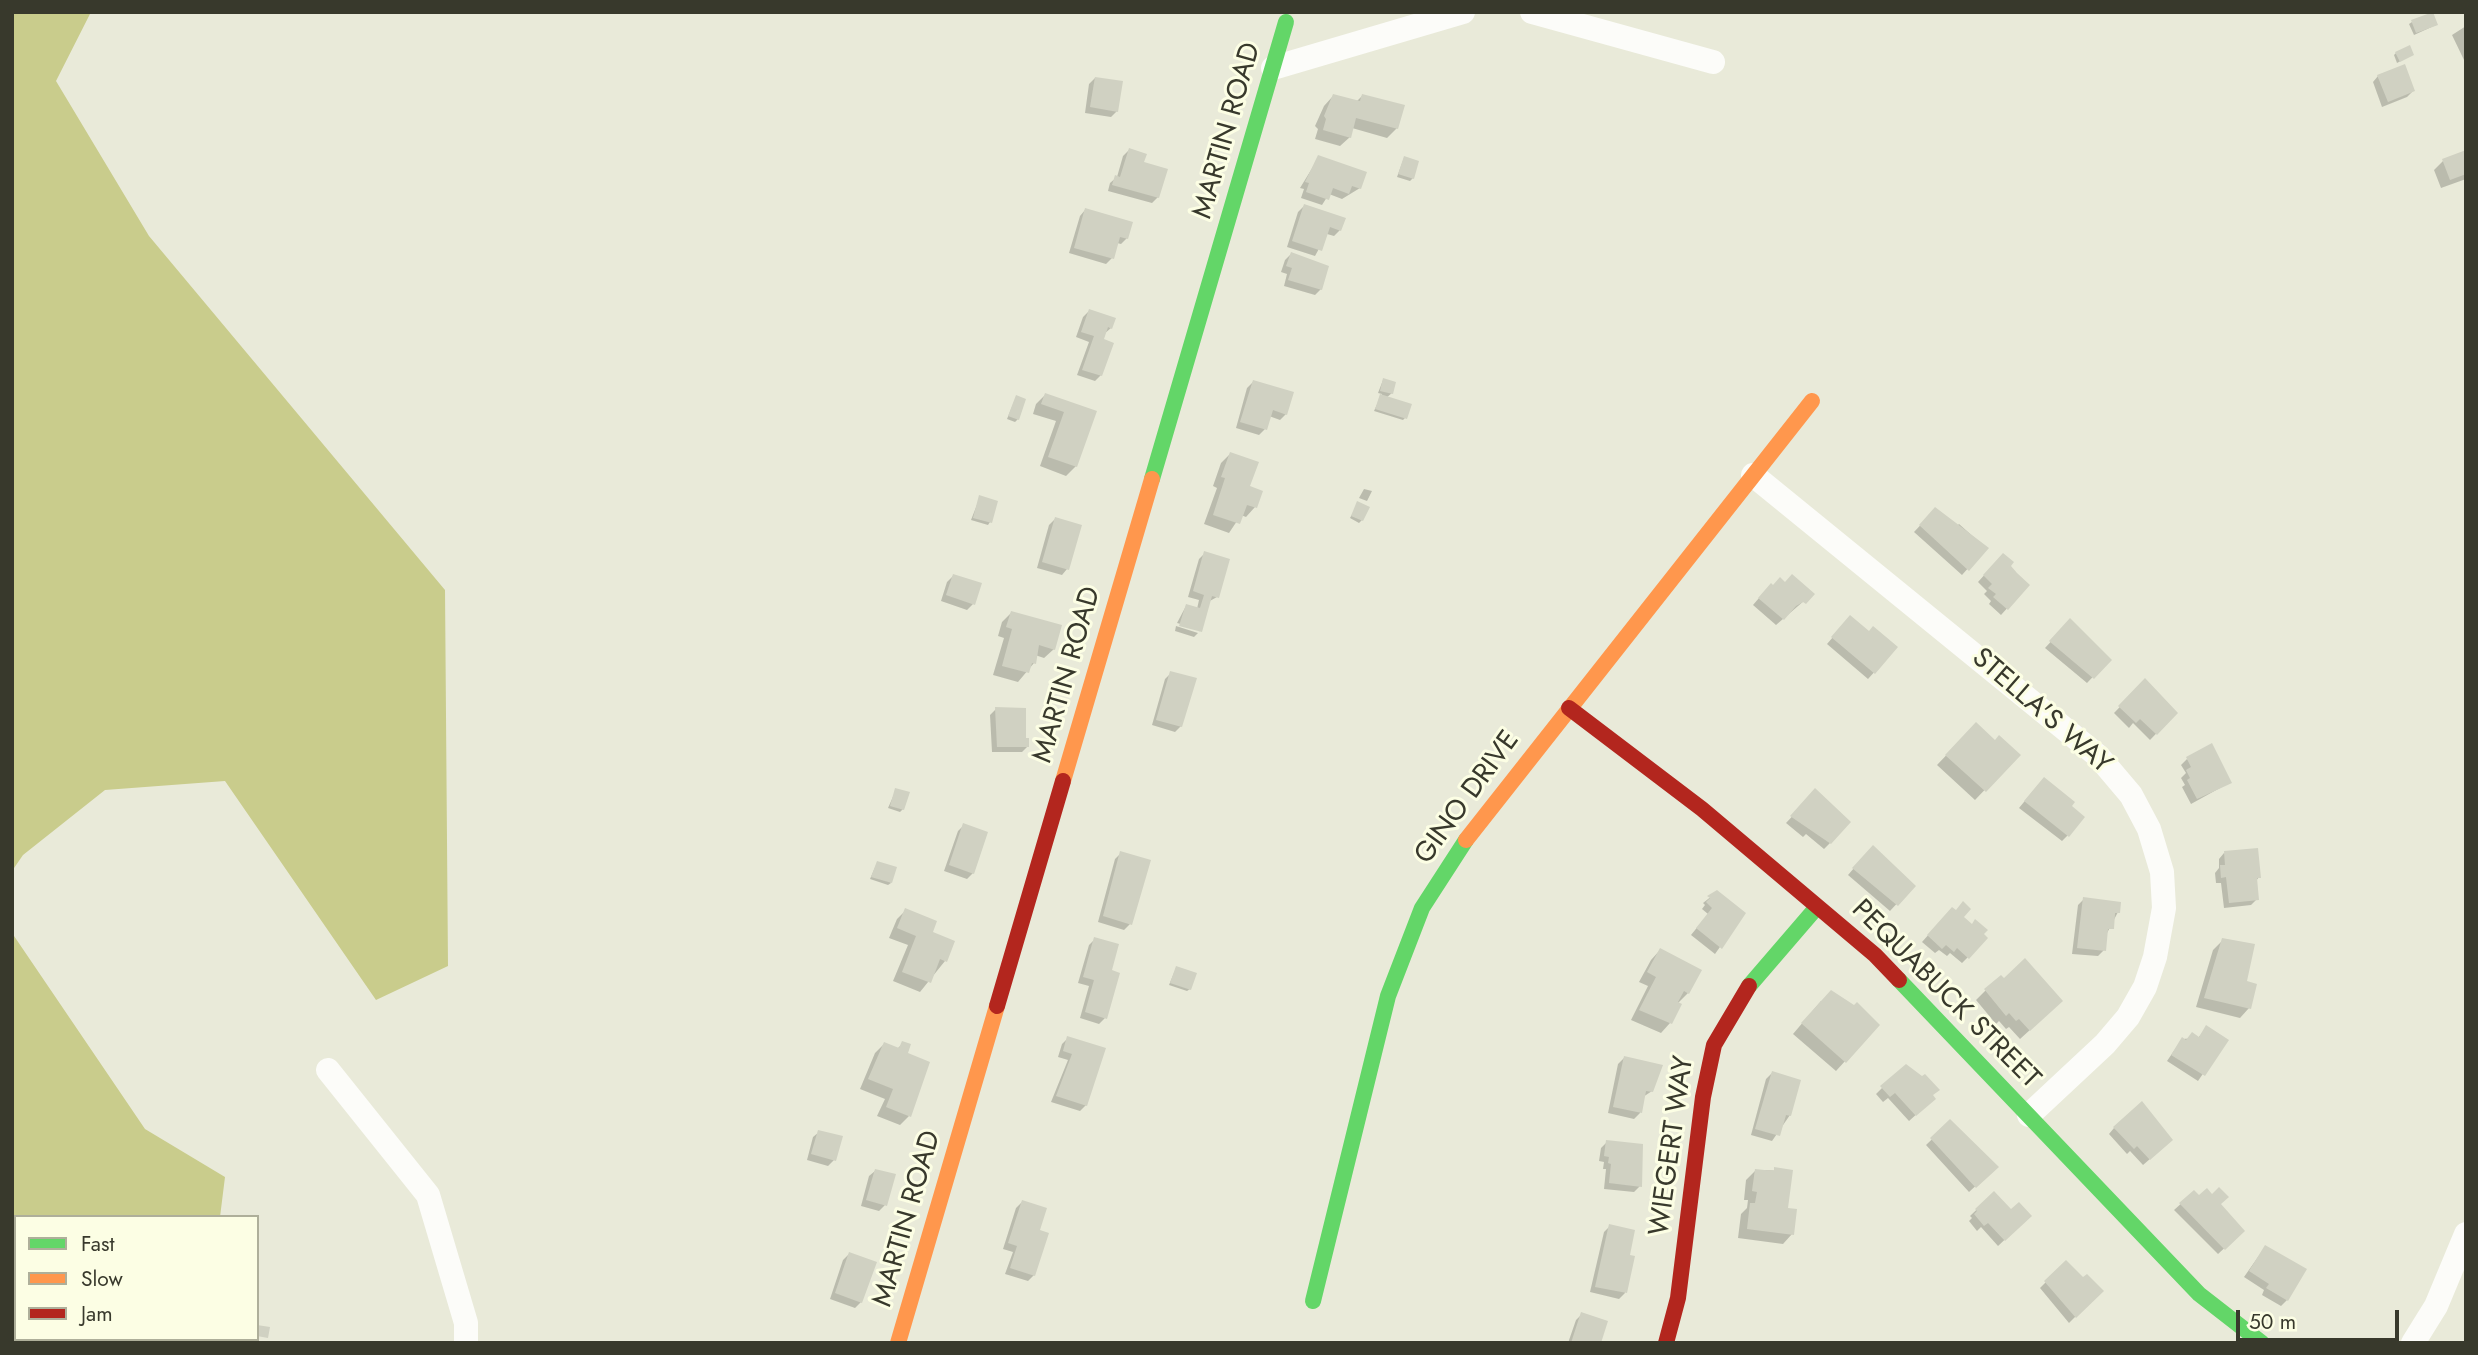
<!DOCTYPE html>
<style>
body{margin:0}
#map{position:relative;width:2478px;height:1355px;overflow:hidden;background:#e9ead9;font-family:Jost,sans-serif}
canvas{display:block}
.frame{position:absolute;inset:0;border:14px solid #38392c;pointer-events:none}
.legend{position:absolute;left:14px;top:1215px;width:245px;height:126px;box-sizing:border-box;background:#fcfee4;border:2px solid #aeaf9a;margin:0;padding:9px 12px;list-style:none;font-size:21px;color:#38392c}
.legend li{display:flex;align-items:center;gap:14px;height:35px}
.legend b{width:35px;border:2px solid #aeaf9a}
.scale{position:absolute;left:2236px;top:1310px;width:163px;height:32px;box-sizing:border-box;border:4px solid #38392c;border-top:0;padding-left:9px;font-size:21px;line-height:24px;white-space:nowrap;color:#38392c;-webkit-text-stroke:5px #fcfee4;paint-order:stroke}
</style>
<div id="map">
<canvas width="2478" height="1355"></canvas>
<div class="frame"></div>
<ul class="legend">
<li><b style="height:9px;background:#63d668"></b>Fast</li>
<li><b style="height:9px;background:#ff974d"></b>Slow</li>
<li><b style="height:9px;background:#b3261e"></b>Jam</li>
</ul>
<div class="scale">50 m</div>
</div>
<script>
const g = document.querySelector('canvas').getContext('2d');
g.lineJoin = 'round';
function paint(path, color) { g.fillStyle = color; g.fill(path, 'evenodd'); }
const shape = rows => new Path2D(rows.map(r => 'M' + r).join(''));
function trace(path, color, width, dash) { g.strokeStyle = color; g.lineWidth = width; g.lineCap = dash ? 'butt' : 'round'; g.setLineDash(dash || []); g.stroke(path); }
function drawText(font, color, halo, rows, align = 'center') {
  g.font = font + ' Jost,sans-serif'; g.lineWidth = 6; g.setLineDash([]); g.textBaseline = 'middle'; g.strokeStyle = halo; g.fillStyle = color; for (const [text, x, y, turn = 0] of rows) {
    g.save(); g.translate(x, y); g.rotate((+turn || 0) * Math.PI / 180); g.textAlign = isNaN(turn) ? turn : align; if (halo) g.strokeText(text, 0, 0); g.fillText(text, 0, 0); g.restore();
  }
}
const forest = shape([
 [12,12,91,12,56,81,149,236,445,590,448,966,376,1000,225,781,105,790,23,855,12,871],
 [12,933,145,1129,225,1177,220,1217,16,1217,16,1339,205,1339,205,1343,12,1343]
]);
const shadow = shape([
 [2412,22,2436,25,2414,35,2409,24],
 [2466,26,2466,59,2464,60,2452,35],
 [2396,53,2412,55,2397,63,2394,55],
 [2378,76,2413,91,2407,97,2382,107,2373,82],
 [1095,78,1117,111,1111,117,1085,113,1089,84],
 [1333,96,1356,102,1362,96,1397,128,1387,138,1352,128,1350,137,1340,146,1315,139,1318,129,1315,126,1324,106],
 [2466,148,2466,179,2441,188,2434,170,2443,161,2465,153],
 [1129,150,1142,163,1158,197,1152,203,1108,191,1110,183,1117,177,1123,156],
 [1319,157,1360,188,1342,199,1329,194,1322,205,1301,198,1304,189,1300,188],
 [1404,158,1413,178,1410,181,1397,177],
 [1304,206,1340,230,1334,236,1327,234,1315,256,1287,247,1298,212],
 [1085,210,1127,238,1121,244,1117,243,1112,258,1106,264,1069,253,1080,216],
 [1291,254,1321,289,1315,295,1284,286,1287,274,1281,272,1285,260],
 [1089,311,1111,328,1104,334,1101,375,1095,381,1077,375,1089,342,1076,337,1083,317],
 [1383,380,1392,393,1386,398,1405,418,1403,420,1374,411,1382,394,1378,393],
 [1253,382,1286,414,1280,420,1269,416,1265,429,1259,435,1236,428,1247,388],
 [1045,395,1095,412,1076,466,1066,476,1040,466,1056,421,1033,414,1036,404],
 [1016,397,1018,419,1015,422,1007,419],
 [1230,454,1255,507,1246,517,1241,515,1229,533,1204,524,1217,488,1213,486,1221,463],
 [1364,489,1372,491,1367,501,1359,498],
 [980,497,990,522,988,525,971,520],
 [1358,503,1362,520,1359,523,1350,518],
 [1930,515,1956,527,1959,524,1986,548,1962,575,1914,532],
 [1055,519,1067,569,1062,575,1037,568,1049,525],
 [1205,553,1217,597,1208,602,1199,632,1199,629,1177,623,1186,606,1197,609,1199,600,1188,597,1199,559],
 [1997,561,2009,566,2028,585,2001,615,1989,604,1991,601,1984,594,1987,591,1978,582],
 [953,576,973,604,967,610,941,601,947,582],
 [1773,587,1812,594,1776,625,1753,605,1765,591],
 [1011,613,1054,649,1044,658,1035,655,1034,663,1018,682,993,675,1004,638,998,636,1002,622],
 [2070,621,2109,660,2087,683,2045,648],
 [1845,623,1896,648,1868,679,1827,644],
 [1176,626,1198,633,1194,637,1175,631],
 [1171,673,1181,726,1175,732,1152,725,1165,679],
 [2145,681,2176,713,2150,740,2133,723,2129,728,2114,713],
 [996,709,1024,739,1028,746,1022,752,992,752,990,715],
 [1976,724,1995,742,2018,755,1975,800,1937,765],
 [2187,759,2229,783,2191,804,2182,787,2185,785,2181,778,2186,773,2181,765],
 [2038,785,2070,806,2068,835,2062,841,2019,808],
 [896,790,903,809,900,812,888,808],
 [1816,791,1830,843,1824,849,1806,834,1803,837,1786,823],
 [964,825,973,873,967,879,944,871,958,831],
 [1121,853,1130,924,1124,930,1098,922,1115,859],
 [1867,853,1913,886,1890,911,1848,875],
 [2224,853,2259,877,2256,881,2257,899,2251,905,2224,908,2221,883,2216,883,2215,873,2219,868,2219,859],
 [877,863,891,883,888,885,870,879],
 [1717,892,1744,913,1715,954,1691,935,1708,914,1702,909,1705,905,1703,903],
 [2084,899,2118,912,2106,935,2104,950,2098,956,2072,954,2078,905],
 [906,910,930,933,945,961,920,992,893,981,908,945,889,938,897,919],
 [1946,915,1961,917,1968,957,1962,963,1950,953,1947,956,1939,950,1935,953,1922,942],
 [1095,939,1110,972,1105,1018,1099,1024,1080,1018,1089,986,1078,983,1089,945],
 [2223,940,2244,982,2249,1008,2240,1018,2196,1007,2213,950],
 [1660,950,1688,993,1677,1004,1670,1023,1661,1033,1631,1020,1648,986,1639,982,1651,960],
 [1176,968,1190,989,1187,991,1169,985],
 [1986,990,2052,1010,2020,1039,2009,1027,2006,1029,1999,1021,1996,1024,1976,1000],
 [1821,1001,1878,1025,1836,1071,1793,1034],
 [2207,1027,2226,1040,2198,1081,2167,1061,2182,1039,2198,1038],
 [1068,1038,1086,1105,1080,1111,1051,1102,1068,1060,1058,1057,1062,1044],
 [903,1043,909,1116,900,1125,877,1116,885,1099,860,1089,875,1053,884,1044,897,1049],
 [1624,1058,1652,1091,1643,1097,1640,1113,1634,1119,1608,1113,1618,1064],
 [1772,1073,1790,1115,1772,1141,1751,1135,1766,1079],
 [1882,1088,1931,1096,1928,1104,1909,1121,1888,1098,1883,1102,1876,1094],
 [1950,1122,1996,1167,1969,1192,1926,1145],
 [2114,1128,2165,1146,2143,1165,2130,1151,2127,1154,2109,1134],
 [819,1132,834,1160,828,1166,807,1160,813,1137],
 [1607,1142,1640,1186,1634,1192,1604,1189,1606,1169,1603,1169,1604,1162,1599,1161,1601,1148],
 [1756,1170,1791,1171,1786,1209,1792,1234,1783,1244,1738,1238,1741,1214,1747,1208,1748,1200,1744,1200,1746,1180],
 [875,1171,885,1205,879,1211,861,1206,869,1176],
 [2194,1192,2199,1198,2219,1204,2243,1231,2218,1254,2174,1210],
 [1994,1193,2011,1211,2030,1216,1998,1246,1981,1227,1977,1231,1969,1221,1972,1218,1970,1216],
 [1022,1202,1034,1275,1028,1281,1005,1274,1013,1252,1003,1249,1016,1208],
 [1610,1226,1625,1293,1619,1299,1590,1292,1604,1232],
 [2265,1247,2287,1300,2281,1306,2262,1295,2264,1290,2244,1277],
 [849,1254,861,1302,855,1308,830,1299,843,1260],
 [2066,1262,2083,1280,2101,1291,2069,1323,2040,1288],
 [1582,1314,1599,1343,1568,1343,1576,1320]
]);
const building = shape([
 [2433,12,2438,25,2416,33,2411,20],
 [2410,45,2414,55,2400,62,2395,52],
 [2405,64,2415,91,2388,102,2377,75],
 [1095,77,1123,81,1118,112,1090,107],
 [1333,94,1360,101,1362,94,1405,105,1398,129,1356,118,1351,138,1323,130,1326,119,1324,116],
 [1129,148,1147,154,1144,162,1168,169,1159,198,1112,185,1115,175,1120,177],
 [2466,150,2466,174,2450,180,2442,159],
 [1318,155,1367,172,1361,189,1352,186,1349,194,1333,188,1329,200,1306,192,1309,183,1305,182],
 [1404,156,1419,161,1414,179,1398,174],
 [1304,204,1346,218,1341,231,1330,227,1322,251,1292,241],
 [1085,208,1133,222,1128,239,1120,237,1114,259,1074,248],
 [1291,252,1329,266,1322,290,1288,280,1292,268,1286,266],
 [1089,309,1116,318,1112,329,1108,327,1104,339,1114,343,1102,376,1082,370,1094,336,1081,332],
 [1383,378,1396,382,1393,394,1380,391],
 [1253,380,1294,392,1287,415,1273,410,1267,430,1240,422],
 [1045,393,1097,411,1077,467,1048,457,1064,412,1041,404],
 [1380,394,1412,404,1407,419,1375,409],
 [1016,395,1026,399,1019,420,1008,416],
 [1230,452,1259,462,1250,486,1263,491,1257,508,1247,505,1240,524,1213,515,1225,478,1221,477],
 [979,495,998,501,992,523,973,518],
 [1357,501,1370,507,1363,521,1351,516],
 [1935,507,1989,548,1969,571,1919,525],
 [1055,517,1082,525,1069,570,1042,562],
 [1204,551,1230,559,1219,598,1212,596,1202,632,1179,626,1186,604,1200,608,1204,595,1193,591],
 [2003,553,2014,562,2011,566,2017,573,2030,585,2008,610,1993,597,1996,594,1988,588,1992,584,1983,575],
 [953,574,982,583,975,605,946,595],
 [1792,574,1815,594,1806,604,1803,602,1796,606,1784,620,1758,598,1771,583,1773,585,1780,577,1785,582],
 [1011,611,1062,625,1055,650,1039,645,1036,664,1032,663,1029,673,1002,666,1012,629,1006,627],
 [1850,615,1869,631,1873,626,1898,647,1875,674,1831,637],
 [2070,618,2112,660,2094,679,2049,641],
 [1170,671,1197,678,1182,727,1156,720],
 [2145,678,2178,713,2157,735,2140,719,2136,723,2118,706],
 [995,707,1026,708,1026,738,1029,738,1029,747,997,747],
 [1976,722,1995,740,1999,735,2021,755,1986,792,1945,755],
 [2212,743,2232,783,2197,799,2187,780,2190,778,2186,770,2191,767,2186,757],
 [2044,777,2075,802,2072,806,2085,817,2069,837,2024,801],
 [895,788,910,792,904,810,890,806],
 [1815,788,1851,822,1831,844,1790,816],
 [963,823,988,832,974,874,949,865],
 [1873,845,1916,886,1898,906,1852,868],
 [2258,848,2261,878,2257,878,2259,900,2229,903,2226,877,2221,878,2220,865,2225,865,2224,851],
 [1120,851,1151,860,1132,925,1103,916],
 [877,861,897,867,892,883,871,877],
 [1717,890,1746,913,1722,949,1696,928,1712,908,1706,902,1710,898,1707,896],
 [2083,897,2121,902,2120,913,2115,913,2114,929,2108,929,2106,951,2077,948],
 [1963,901,1971,909,1964,917,1972,924,1975,919,1988,930,1984,934,1988,938,1969,959,1957,948,1954,952,1946,945,1942,949,1927,935,1952,907,1956,910],
 [905,908,937,921,933,932,955,941,947,962,940,959,931,983,902,972,916,936,897,928],
 [1094,937,1119,944,1112,970,1120,973,1107,1019,1085,1012,1094,980,1083,977],
 [2222,938,2255,944,2247,981,2257,984,2251,1009,2204,998],
 [1660,948,1702,970,1689,994,1684,991,1678,1002,1682,1004,1672,1024,1639,1010,1656,977,1647,972],
 [2025,958,2063,1001,2030,1031,2019,1019,2016,1021,2009,1013,2006,1016,1984,989,2001,975,2004,978],
 [1176,966,1197,973,1191,990,1170,983],
 [1831,990,1854,1005,1857,1002,1880,1025,1846,1063,1801,1023],
 [2206,1025,2229,1040,2205,1076,2171,1055,2182,1037,2186,1040,2192,1032,2199,1037],
 [1067,1036,1106,1048,1087,1106,1056,1096,1072,1054,1063,1051],
 [902,1041,911,1044,908,1053,930,1062,911,1117,886,1107,893,1089,868,1079,884,1042,899,1048],
 [1624,1056,1663,1065,1653,1092,1646,1091,1642,1113,1613,1107],
 [1906,1064,1922,1076,1925,1074,1940,1090,1933,1095,1936,1099,1916,1116,1895,1093,1890,1097,1880,1086],
 [1772,1071,1801,1080,1791,1116,1786,1115,1780,1136,1755,1129],
 [2142,1101,2173,1140,2150,1160,2137,1146,2134,1149,2113,1127],
 [1950,1119,1999,1167,1976,1188,1930,1138],
 [818,1130,843,1136,836,1161,811,1154],
 [1606,1140,1643,1144,1642,1187,1609,1183,1611,1164,1608,1163,1609,1157,1604,1156],
 [1774,1167,1793,1170,1788,1208,1797,1209,1794,1235,1747,1229,1750,1203,1755,1203,1757,1192,1752,1191,1755,1169,1774,1171],
 [875,1169,896,1174,887,1206,866,1200],
 [2219,1187,2229,1197,2221,1204,2245,1231,2225,1250,2179,1203,2194,1190,2199,1195,2207,1188,2212,1194],
 [1994,1191,2011,1209,2019,1202,2032,1216,2005,1241,1988,1223,1984,1226,1974,1214,1977,1211,1975,1209],
 [1022,1200,1047,1208,1040,1230,1049,1233,1035,1276,1010,1268,1017,1246,1008,1243],
 [1609,1224,1635,1230,1630,1255,1635,1256,1627,1293,1595,1287],
 [2265,1245,2307,1269,2288,1301,2266,1288,2269,1284,2249,1271],
 [849,1252,877,1262,862,1303,835,1293],
 [2066,1260,2083,1277,2087,1274,2104,1291,2076,1318,2044,1281],
 [1581,1312,1608,1321,1601,1343,1571,1343],
 [257,1325,270,1327,268,1338,257,1336]
]);
const street = shape([
 [1532,12,1713,62],
 [1273,68,1463,12],
 [1753,475,2098,756,2131,795,2149,829,2162,872,2164,908,2155,957,2145,987,2128,1017,2105,1044,2029,1115],
 [328,1070,428,1195,466,1323,466,1343],
 [2413,1343,2436,1306,2466,1234]
]);
const fast = shape([
 [1152,479,1286,22],
 [1899,980,2199,1294,2262,1343],
 [1749,986,1817,907],
 [1313,1301,1388,996,1422,908,1466,840]
]);
const slow = shape([
 [1063,781,1152,479],
 [1466,840,1812,401],
 [898,1343,997,1006]
]);
const jam = shape([
 [1569,708,1702,809,1875,955,1899,980],
 [997,1006,1063,781],
 [1666,1343,1678,1298,1703,1097,1714,1045,1749,986]
]);
const streetNames = [
 ["MARTIN ROAD",1228,131,-74],
 ["MARTIN ROAD",1068,675,-74],
 ["STELLA'S WAY",2041,712,41],
 ["GINO DRIVE",1468,798,-54],
 ["PEQUABUCK STREET",1945,995,45],
 ["WIEGERT WAY",1673,1146,-82],
 ["MARTIN ROAD",908,1219,-74]
];
paint(forest, '#c9cc8c');
paint(shadow, '#0003');
paint(building, '#d0d1c2');
trace(street, '#fcfcf9', 24);
trace(fast, '#63d668', 16);
trace(slow, '#ff974d', 16);
trace(jam, '#b3261e', 16);
drawText('28px', '#38392c', '#fcfee4', streetNames);
</script>
